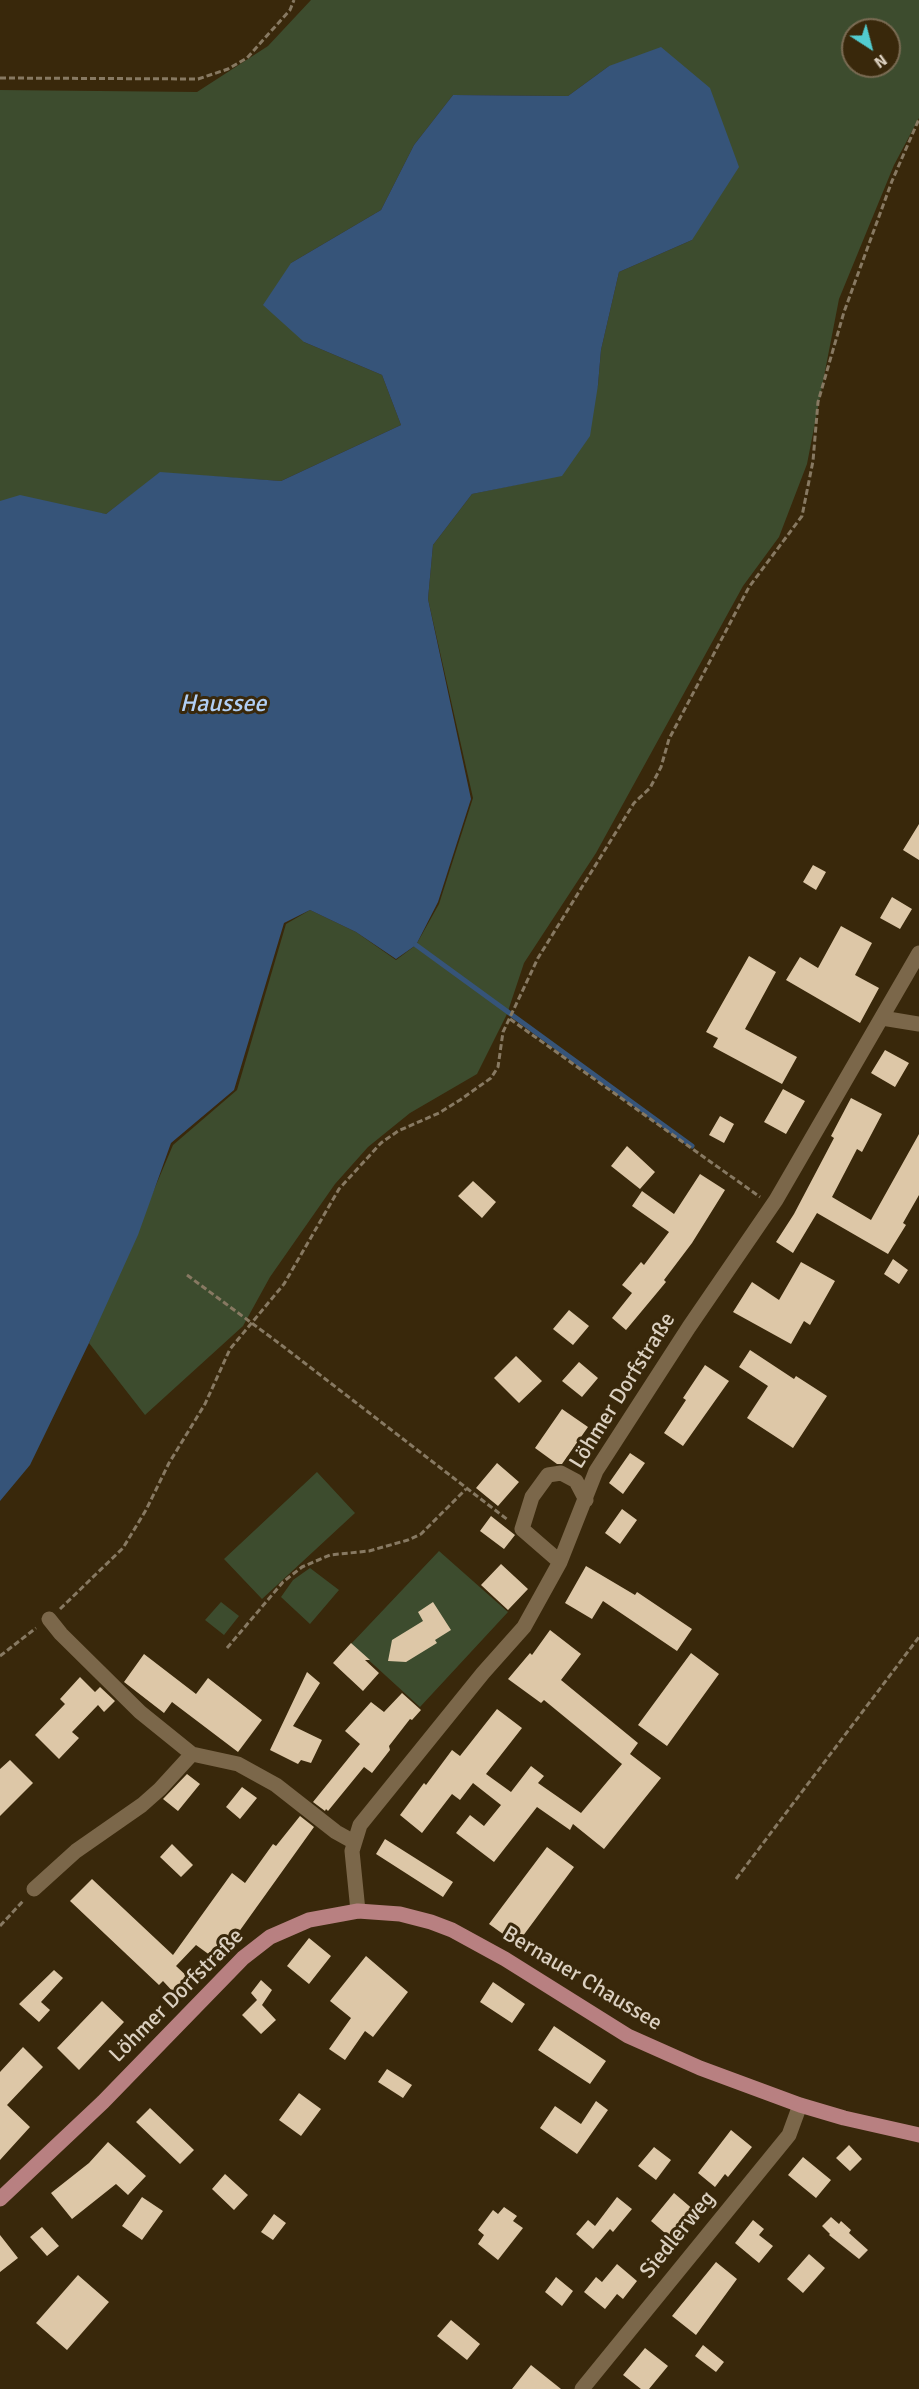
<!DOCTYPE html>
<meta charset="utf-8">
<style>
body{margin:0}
#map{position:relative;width:919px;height:2389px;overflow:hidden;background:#39280b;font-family:Signika,sans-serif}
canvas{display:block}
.north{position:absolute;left:841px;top:18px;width:60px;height:60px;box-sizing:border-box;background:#39280b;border:2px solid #7a6b53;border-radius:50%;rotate:144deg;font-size:16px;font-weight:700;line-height:24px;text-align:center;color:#dbd0c0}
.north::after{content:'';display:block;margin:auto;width:21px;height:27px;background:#52ccd0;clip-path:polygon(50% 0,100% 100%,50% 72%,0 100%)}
</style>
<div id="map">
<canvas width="919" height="2389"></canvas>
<div class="north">N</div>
</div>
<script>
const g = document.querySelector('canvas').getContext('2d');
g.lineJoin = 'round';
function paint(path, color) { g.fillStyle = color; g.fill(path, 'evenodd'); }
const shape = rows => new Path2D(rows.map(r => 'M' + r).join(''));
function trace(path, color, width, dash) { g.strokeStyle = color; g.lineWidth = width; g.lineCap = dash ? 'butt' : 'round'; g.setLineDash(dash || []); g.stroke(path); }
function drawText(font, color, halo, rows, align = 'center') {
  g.font = font + ' Signika,sans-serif'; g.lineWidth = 6; g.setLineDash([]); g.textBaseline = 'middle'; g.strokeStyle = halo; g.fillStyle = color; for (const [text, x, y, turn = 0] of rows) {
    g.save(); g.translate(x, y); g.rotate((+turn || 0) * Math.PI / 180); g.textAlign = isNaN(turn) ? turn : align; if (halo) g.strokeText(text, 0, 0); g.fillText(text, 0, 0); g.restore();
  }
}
const green = shape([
 [311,0,919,0,919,118,894,165,839,299,807,464,779,537,743,586,596,853,524,963,507,1014,477,1074,410,1113,368,1147,335,1184,270,1277,243,1326,145,1415,89,1343,173,1145,237,1090,286,924,310,910,356,932,396,960,416,945,439,904,473,798,428,599,433,545,472,494,562,475,598,385,601,350,619,272,692,240,609,66,568,96,453,95,414,145,381,210,291,263,304,342,382,375,401,425,281,481,160,473,106,514,0,503,0,90,197,92,268,46],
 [853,30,889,30,889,66,853,66],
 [317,1472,355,1513,262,1599,224,1559],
 [439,1551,508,1612,420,1707,351,1644],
 [310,1568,339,1590,310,1624,281,1597,293,1580],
 [221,1602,239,1616,224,1635,205,1620]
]);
const water = shape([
 [661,47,710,88,739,167,692,240,619,272,601,350,598,385,590,436,562,476,472,494,433,545,428,599,471,799,438,902,416,945,396,959,356,932,310,910,284,923,234,1090,171,1143,138,1235,89,1343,30,1465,0,1501,0,501,20,495,106,514,160,472,281,481,401,425,382,375,304,342,263,305,291,263,381,210,414,145,453,95,568,96,609,66]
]);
const stream = shape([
 [416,945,692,1146]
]);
const building = shape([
 [919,824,919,860,903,850],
 [813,865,826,872,816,890,803,882],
 [892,897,912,909,900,929,880,918],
 [841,926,872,943,855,975,879,988,860,1023,786,980,800,957,818,968],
 [749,956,776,972,745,1029,797,1057,782,1084,713,1047,718,1038,706,1032],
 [885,1050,909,1063,895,1087,871,1073],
 [783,1089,805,1101,786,1134,764,1122],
 [851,1098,882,1114,862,1152,857,1149,832,1197,871,1220,919,1134,919,1195,903,1223,906,1225,888,1254,817,1213,793,1253,776,1242,794,1214,834,1138,831,1136],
 [720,1116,734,1124,724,1143,709,1135],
 [627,1146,655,1172,640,1189,611,1166],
 [700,1174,725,1190,692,1243,664,1280,666,1282,626,1330,612,1318,632,1293,622,1285,641,1262,644,1265,669,1232,632,1206,642,1191,674,1214],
 [473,1181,496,1202,482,1218,458,1196],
 [893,1259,908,1270,899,1284,884,1274],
 [801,1262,835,1281,810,1325,804,1321,791,1344,733,1312,752,1282,779,1300],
 [569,1310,589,1326,573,1345,553,1329],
 [750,1350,794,1379,796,1376,827,1396,793,1448,747,1418,768,1386,739,1367],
 [516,1356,542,1381,519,1403,494,1378],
 [579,1362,598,1378,582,1397,562,1381],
 [705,1365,729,1381,683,1446,664,1433,686,1400,683,1398],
 [562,1409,588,1427,562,1464,557,1464,535,1448],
 [630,1453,645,1463,623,1494,609,1483],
 [497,1463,519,1482,498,1506,476,1488],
 [622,1509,637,1520,620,1544,605,1533],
 [491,1516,515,1535,504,1549,480,1531],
 [501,1564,528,1589,508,1610,481,1585],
 [586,1566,635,1595,637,1592,692,1629,677,1651,603,1601,592,1619,565,1603],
 [433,1602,451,1630,435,1640,437,1643,406,1662,388,1661,392,1640,423,1621,418,1612],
 [550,1630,581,1654,561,1680,638,1743,630,1754,661,1778,604,1849,573,1824,570,1830,537,1807,494,1862,456,1833,470,1815,484,1826,501,1805,473,1783,460,1800,452,1794,422,1833,400,1815,424,1783,426,1785,452,1750,460,1756,497,1709,522,1728,486,1774,511,1792,531,1766,544,1776,538,1783,581,1813,622,1764,544,1700,541,1703,508,1679,530,1653,532,1655],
 [351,1643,370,1660,365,1660,379,1673,363,1691,333,1663],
 [691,1653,719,1674,667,1746,638,1725],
 [144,1654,196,1694,208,1678,262,1720,238,1752,172,1702,164,1713,124,1682],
 [307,1672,320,1683,293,1726,322,1740,311,1763,301,1760,298,1764,270,1750],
 [80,1677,95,1692,100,1687,115,1701,104,1712,98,1705,72,1732,79,1738,59,1759,35,1735,65,1704,60,1699],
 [402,1693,421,1710,412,1720,410,1719,389,1746,390,1750,372,1773,364,1767,328,1811,326,1809,325,1811,313,1802,360,1744,345,1731,371,1702,384,1712],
 [10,1760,33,1783,0,1816,0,1769],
 [187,1774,200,1784,178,1811,163,1799],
 [242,1787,257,1798,240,1819,226,1807],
 [300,1816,314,1827,218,1961,196,1945,176,1966,191,1980,176,1995,163,1981,159,1985,70,1901,92,1879,173,1955,232,1873,245,1883,273,1844,276,1846],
 [385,1839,453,1882,443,1897,376,1854],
 [172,1844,193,1865,181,1877,160,1857],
 [547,1847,574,1867,517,1944,489,1924],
 [309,1938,331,1956,309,1984,287,1966],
 [366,1956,408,1992,373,2037,365,2031,345,2060,329,2049,351,2018,330,2001],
 [54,1970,63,1978,41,2002,50,2010,39,2022,19,2004],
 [261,1980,272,1990,262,2005,276,2020,261,2034,242,2015,257,2000,251,1993],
 [493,1982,525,2004,512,2023,480,2002],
 [102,2001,124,2022,79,2070,57,2048],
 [554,2026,606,2061,590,2084,538,2050],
 [23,2047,43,2067,7,2105,30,2127,0,2160,0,2072],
 [387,2069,412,2085,403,2098,378,2082],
 [299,2093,321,2109,301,2136,279,2120],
 [596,2101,608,2110,577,2154,540,2128,555,2106,581,2124],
 [150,2108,194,2150,180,2164,136,2122],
 [731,2130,752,2147,728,2177,725,2174,715,2187,698,2173],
 [108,2142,146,2176,128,2195,116,2184,72,2219,51,2193,89,2163],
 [849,2145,862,2159,850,2171,836,2158],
 [654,2147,671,2160,656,2180,638,2166],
 [803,2157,831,2180,816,2198,788,2175],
 [225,2174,248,2195,234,2210,212,2189],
 [674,2193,695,2211,672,2239,651,2221],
 [142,2197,163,2211,142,2240,122,2226],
 [617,2197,632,2209,613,2232,610,2229,593,2249,576,2234,588,2220,595,2226],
 [504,2207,517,2216,513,2221,523,2228,498,2260,478,2244,484,2235,478,2230,493,2210,498,2214],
 [274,2214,286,2223,273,2240,261,2232],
 [831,2217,839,2224,841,2221,851,2230,849,2233,868,2250,859,2259,829,2235,830,2234,822,2226],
 [753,2220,764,2229,759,2235,773,2246,759,2263,735,2243],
 [42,2227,59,2246,47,2256,30,2237],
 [0,2235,18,2258,0,2272],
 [809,2254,825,2268,803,2293,787,2279],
 [716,2262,737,2279,696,2335,672,2316],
 [617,2264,637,2281,623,2299,617,2294,605,2309,584,2292,596,2277,602,2282],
 [78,2275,109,2302,67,2350,36,2323],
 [556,2277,573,2291,562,2306,545,2292],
 [451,2320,480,2344,467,2360,437,2336],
 [703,2345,724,2362,716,2372,695,2356],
 [645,2348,668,2366,649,2389,641,2389,623,2375],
 [531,2365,561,2389,512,2389]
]);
const path = shape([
 [0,78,198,79,228,69,247,58,290,10,294,0],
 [510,1019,760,1197],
 [187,1275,280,1344,508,1520],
 [60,1609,123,1548,146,1510,169,1463,205,1404,230,1349,284,1284,339,1189,381,1143,398,1131,439,1113,460,1100,491,1078,498,1067,503,1032,538,958,634,803,650,788,661,767,669,739,749,587,802,516,813,461,818,402,844,312,892,181,919,119],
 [227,1648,283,1582,302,1567,330,1555,369,1551,408,1540,421,1534,466,1489],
 [0,1656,36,1628],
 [736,1879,919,1637],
 [0,1926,23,1901]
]);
const minor = shape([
 [882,1018,919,1024],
 [560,1562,522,1529,532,1497,548,1475,561,1473,576,1481,586,1500],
 [49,1619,61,1634,140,1712,192,1754,238,1764,276,1785,336,1832,354,1842],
 [34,1889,76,1851,142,1805,160,1789,192,1754],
 [358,1911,352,1851,360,1825,483,1673,524,1627,560,1562,596,1471,689,1327,776,1200,919,953],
 [582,2389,789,2135,800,2105]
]);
const major = shape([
 [0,2199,103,2102,243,1958,270,1937,309,1920,358,1911,400,1914,431,1922,452,1930,505,1959,628,2036,700,2068,800,2105,844,2118,919,2135]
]);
const streetNames = [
 ["Löhmer Dorfstraße",623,1391,-58],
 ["Bernauer Chaussee",582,1979,31],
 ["Löhmer Dorfstraße",177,1996,-45],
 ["Siedlerweg",678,2235,-51]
];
const waterNames = [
 ["Haussee",223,705]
];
paint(green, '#3d4c2e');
paint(water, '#365479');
trace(stream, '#365479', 5);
paint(building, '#ddc7a7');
trace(path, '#877962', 3, [6, 3]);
trace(minor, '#7b674a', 15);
trace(major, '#b88081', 15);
drawText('22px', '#dbd0c0', '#39280b', streetNames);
drawText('italic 24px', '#b0cef3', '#39280b', waterNames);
</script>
